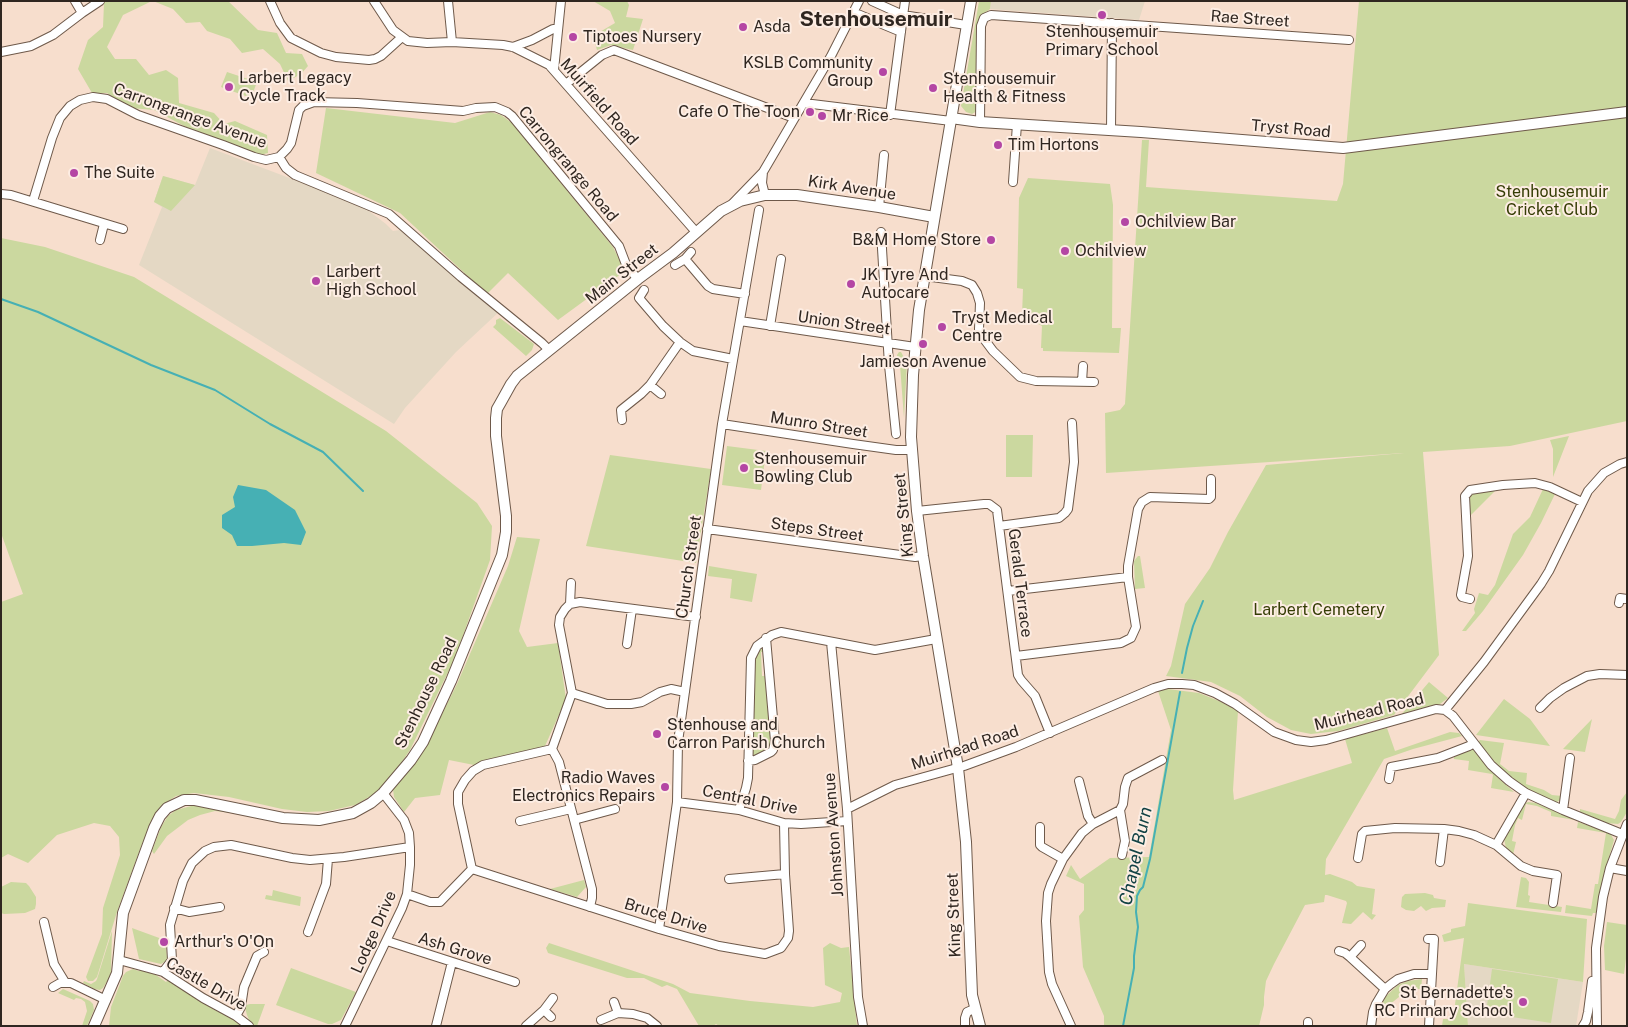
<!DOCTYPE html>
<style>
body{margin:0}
#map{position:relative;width:1628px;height:1027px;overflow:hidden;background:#f7decd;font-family:"Public Sans",sans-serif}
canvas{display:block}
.frame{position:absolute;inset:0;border:2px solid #2f2620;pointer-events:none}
</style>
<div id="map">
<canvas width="1628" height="1027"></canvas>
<div class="frame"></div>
</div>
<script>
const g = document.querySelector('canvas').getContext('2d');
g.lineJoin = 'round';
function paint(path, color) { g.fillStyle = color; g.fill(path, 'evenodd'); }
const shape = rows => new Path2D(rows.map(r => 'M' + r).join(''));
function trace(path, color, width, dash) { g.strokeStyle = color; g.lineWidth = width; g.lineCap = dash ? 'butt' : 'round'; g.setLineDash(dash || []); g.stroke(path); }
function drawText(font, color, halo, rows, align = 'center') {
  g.font = font + ' "Public Sans",sans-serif'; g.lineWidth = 4; g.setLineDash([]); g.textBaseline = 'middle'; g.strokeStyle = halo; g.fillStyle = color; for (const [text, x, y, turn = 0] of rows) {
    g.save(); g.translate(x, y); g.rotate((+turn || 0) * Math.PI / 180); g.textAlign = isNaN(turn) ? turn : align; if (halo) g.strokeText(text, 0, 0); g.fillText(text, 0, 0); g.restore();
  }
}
const education = shape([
 [991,1,1145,1,1139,20,990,9],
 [210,148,361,205,386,224,393,231,407,229,501,310,456,352,405,408,394,424,139,265,162,207,154,202,163,176,195,185],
 [1464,964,1583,982,1576,1026,1468,1026]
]);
const green = shape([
 [107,1,152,1,123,15,107,47,115,59,136,59,149,75,166,70,178,78,179,103,214,113,224,124,235,121,267,135,268,153,260,155,201,135,154,110,131,108,107,93,92,93,78,69,88,40,103,27,104,3],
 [153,1,228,1,258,30,277,33,286,53,302,54,308,66,301,74,288,81,280,64,263,49,242,53,230,39,207,31,200,22,186,23,173,9],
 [593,1,627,1,629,5,626,17,643,19,633,50,611,45,597,50,593,36,615,23,610,11],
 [979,1,991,1,990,9,983,14,978,24,977,111,972,114,966,112,961,106],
 [1359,1,1627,1,1627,421,1510,446,1423,452,1439,655,1394,715,1338,731,1311,734,1291,730,1267,717,1240,696,1211,682,1166,676,1171,666,1185,604,1210,568,1228,532,1266,465,1404,453,1106,473,1105,413,1120,410,1125,404,1142,140,1149,140,1146,187,1337,201,1343,184],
 [227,72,257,82,251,98,221,87],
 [326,108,455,123,490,112,501,115,512,123,613,247,625,271,558,320,508,273,487,294,400,213,316,173],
 [163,176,195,185,171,211,154,202],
 [1028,178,1110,184,1113,205,1112,328,1121,328,1119,353,1043,351,1043,348,1041,348,1042,326,1022,315,1023,289,1017,288,1019,198],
 [1,238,45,247,134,277,386,431,477,503,492,526,490,560,455,658,410,750,391,778,378,792,355,805,329,811,307,812,282,809,229,797,194,793,176,796,162,805,142,844,117,912,97,977,93,981,88,981,86,977,102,934,103,908,120,855,119,837,110,826,94,823,57,835,28,863,8,854,1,858,1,602,23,594,1,533],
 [500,318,534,344,532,350,526,356,493,327,496,324,496,320],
 [899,352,901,352,907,363,904,418,900,365,897,360,897,355],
 [1006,435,1033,435,1032,477,1006,477],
 [1569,436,1553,477,1553,449,1550,440],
 [727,446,766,451,761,490,722,485],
 [610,455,711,469,696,563,586,546],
 [1543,489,1555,494,1541,523,1523,555,1483,611,1466,631,1462,631,1475,613,1474,609,1479,593,1488,595,1495,585,1513,534,1530,517],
 [1495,491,1470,516,1469,500,1472,494,1475,492],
 [517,537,540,539,519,631,527,647,558,643,566,699,545,746,474,765,449,760,440,795,415,798,404,812,394,797,393,789,407,772,427,744,457,684,508,566],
 [1138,556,1140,556,1145,588,1135,589,1134,561],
 [709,566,757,574,752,602,730,598,732,579,708,576],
 [763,645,765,652,761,652,762,676,767,676,765,681,771,735,773,737,773,743,769,750,756,756,752,754,754,656],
 [1429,682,1448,698,1440,704,1428,709,1400,716],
 [1168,689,1199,693,1219,701,1238,711,1233,790,1234,800,1352,763,1345,739,1387,728,1395,751,1450,732,1459,733,1462,736,1413,749,1384,759,1326,859,1325,875,1330,874,1352,882,1357,886,1375,889,1372,914,1376,915,1372,920,1363,912,1351,924,1342,923,1347,903,1346,901,1327,895,1325,895,1324,902,1305,905,1274,964,1266,981,1264,997,1264,1005,1259,1026,1104,1026,1104,1016,1083,967,1079,916,1084,910,1084,884,1066,876,1071,865,1080,879,1110,858,1149,857,1171,730,1158,691],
 [1504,699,1530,719,1550,746,1476,735],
 [1592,719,1585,752,1563,749],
 [1480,740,1504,743,1500,764,1509,771,1527,773,1526,784,1544,790,1552,795,1562,796,1560,800,1557,802,1554,802,1538,795,1515,782,1498,766,1478,742],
 [1473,749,1497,777,1514,792,1491,788,1493,775,1492,774,1468,770,1469,761,1454,759,1454,757,1466,751],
 [1627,792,1627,812,1621,822,1618,824,1607,823,1580,812,1580,809,1615,819,1619,811,1621,800],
 [1528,802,1536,803,1575,820,1551,816,1551,812,1537,806,1526,804,1522,820,1518,818,1515,825,1512,841,1516,842,1513,855,1506,848,1504,839,1522,806,1524,804],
 [199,804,265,817,215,811,200,815,188,820,167,836,154,854,152,851,161,827,168,816,176,810],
 [1578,822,1610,833,1614,840,1602,882,1596,913,1593,913,1592,916,1565,913,1566,905,1591,909,1595,884,1598,884,1606,833,1577,828],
 [1521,877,1526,878,1529,882,1528,895,1530,896,1529,902,1562,907,1561,912,1516,907],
 [584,880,586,887,577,897,550,889],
 [11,882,26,883,29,886,36,897,36,904,35,909,25,913,4,914,1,913,1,887],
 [273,890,301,897,300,906,265,899,266,895,272,896],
 [1425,893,1433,895,1434,898,1446,900,1445,907,1432,908,1426,911,1421,906,1414,911,1406,910,1401,907,1402,897,1405,894],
 [1468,903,1587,919,1583,982,1464,964,1468,1026,1442,1026,1443,1019,1453,1019,1464,938,1444,942,1442,935,1451,932,1451,929,1465,926],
 [1607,922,1627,925,1627,951,1624,974,1605,970,1604,946],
 [132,928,162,939,163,944,166,944,167,958,166,961,161,964,139,959],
 [112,931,111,972,109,978,103,988,100,990,94,989,83,983,84,981,91,984,96,981,97,979],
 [549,943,673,984,690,993,750,1001,813,1007,840,1002,842,993,825,985,823,948,830,943,841,948,849,947,857,1026,719,1026,716,1024,713,1026,699,1026,677,989,667,985,662,987,644,978,627,978,548,953,546,948],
 [291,968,356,992,341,1020,332,1024,328,1024,276,1005],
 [133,969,139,971,141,969,156,975,166,982,168,980,213,1009,235,1020,241,1026,109,1026,111,1007,123,976,126,972],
 [1492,969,1558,979,1551,1023,1486,1013],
 [1422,979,1421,989,1409,989,1384,1009,1381,1007,1385,997,1398,985,1408,981],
 [63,989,90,1001,93,1004,94,1010,87,1026,82,1026,87,1011,85,1002,81,999,76,998,74,1000,58,993],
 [250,1004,265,1004,257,1026,253,1026,250,1022,247,1015,245,1008,246,1005]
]);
const water = shape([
 [238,485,266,490,295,510,306,532,301,545,284,543,252,546,237,546,232,535,222,528,222,515,235,507,233,497]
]);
const stream = shape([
 [1,299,38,312,151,365,215,390,270,424,323,452,363,491],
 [1182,673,1187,648,1193,626,1203,601],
 [1123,1026,1134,968,1134,956,1138,927,1136,912,1137,896,1140,890,1143,887,1150,859,1180,692]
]);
const street = shape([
 [270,1,280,23,291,38,321,53,336,57,369,60,375,59,381,56,402,37],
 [374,1,393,30,408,41,427,43,452,42,503,45,513,47,549,65,696,232],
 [448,1,452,42],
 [872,1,903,15,966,25],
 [853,12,901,32],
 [82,13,100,1],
 [513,47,532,40,553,29,558,29],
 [1,52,31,46,53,35,82,13,75,1],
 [554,70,561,1],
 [566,84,602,55,614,50,794,118],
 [804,103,951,121],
 [890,115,905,1],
 [980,122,981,26,984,18,991,15,1349,40],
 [1111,130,1112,23],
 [279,157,286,168,295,175,389,214,461,277,542,343,549,350],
 [1013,182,1017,124],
 [1,194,11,195,123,229],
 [765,195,762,183,763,172,831,56,859,1],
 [33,201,52,138,60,118,70,106,80,100,93,97,107,99,138,115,223,145,254,157,266,160,279,157,287,149,291,143,299,110,303,106,314,102,357,103,463,111,476,108,495,107,507,112,512,116,619,246,627,267,638,279],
 [733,203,763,172],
 [879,207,884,155],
 [881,232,889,365,896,434],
 [100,240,104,224],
 [691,252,685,259,708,286,713,289,745,294],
 [675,265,685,259],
 [924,276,962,281,972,285,977,293,980,303,979,329,981,335,993,351,1020,377,1036,381,1094,382],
 [644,290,639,298,663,326,680,342,693,351,733,359],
 [740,321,915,347],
 [770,326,781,259],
 [1082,382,1083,366],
 [650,385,661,394],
 [622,420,621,410,641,394,650,385,680,342],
 [722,424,853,444,896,450,912,450],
 [917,511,984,504,989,504,997,510,1018,675,1021,680,1035,696,1050,733],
 [999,526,1059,518,1065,513,1068,509,1074,462,1072,423],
 [707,529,915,557,923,556],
 [1008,591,1128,577],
 [1470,599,1462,597,1461,595,1468,556,1465,496,1470,490,1503,485,1535,483,1550,487,1582,502],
 [1619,603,1620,598,1627,599],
 [570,604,580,602,696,617],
 [831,642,847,809,858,997,863,1026],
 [627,644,632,609],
 [1016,656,1121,643,1131,638,1136,627,1128,577,1128,566,1138,509,1142,502,1150,497,1209,499,1211,497,1211,479],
 [572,693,607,704,631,704,642,702,660,692,671,689,685,692],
 [1540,708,1550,698,1564,688,1587,676,1600,674,1627,675],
 [1445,710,1484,662,1541,584,1549,571,1588,491,1604,473,1620,464,1627,462],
 [552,749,559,762,592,889,592,898,590,907],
 [748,761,755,760,771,752,773,750,775,741,766,638],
 [1389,779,1391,767,1438,758,1469,746,1474,743],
 [1079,781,1088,816,1093,824],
 [677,802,739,810,784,823,801,824,847,821],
 [847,809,895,785,964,766,1016,747,1154,688,1168,684,1182,684,1194,685,1215,693,1235,704,1274,732,1296,740,1311,742,1326,740,1436,709,1445,710,1453,716,1491,765,1509,781,1526,793,1563,810,1622,834],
 [739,810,746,788,748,778,751,658,757,646,772,635,781,632,875,650,936,639],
 [1563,810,1570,758],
 [574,820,615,809],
 [520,821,571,809],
 [1040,827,1040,845,1042,847,1063,859],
 [1496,845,1521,866,1533,871,1557,875,1553,903],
 [1122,855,1125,841,1120,810,1123,804,1125,787,1128,778,1162,760],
 [1358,858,1362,834,1365,831,1395,828,1444,829,1459,831,1474,835,1496,845,1526,793],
 [1440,862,1444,829],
 [1610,868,1627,871],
 [472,869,659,929,719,946,765,954,781,948,788,938,789,931,785,874,784,823],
 [729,879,785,874],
 [407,894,430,902,440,902,472,869,458,804,458,792,465,780,473,771,483,765,552,749,572,693,559,625,560,617,565,609,570,604,571,583],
 [174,908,189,912,220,907],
 [44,922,54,964,65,982],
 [659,929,677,802,678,742,722,424,759,210],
 [308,932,326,884,328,859],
 [1428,939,1434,939,1429,1026],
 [387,941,515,982],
 [1339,951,1345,953,1350,957,1385,989],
 [1350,957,1361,945],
 [119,960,163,972,203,998,236,1016,249,1026],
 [163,972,172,960,170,925,183,881,192,863,205,851,214,847,231,845,292,858,310,860,344,857,410,847],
 [53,987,60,983,71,983,106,1000],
 [614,1002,618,1013,633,1014,647,1018,657,1026],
 [544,1010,551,1017],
 [236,1016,241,1007,244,987,257,956,264,952],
 [601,1020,618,1013],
 [1308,1022,1308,1026],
 [345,1026,402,908,407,894,410,865,410,847,409,833,404,820,383,793],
 [436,1026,452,962],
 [526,1026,544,1010,553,998],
 [965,1026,965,1018,967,1012,974,1009],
 [1071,1026,1052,984,1049,972,1046,921,1048,893,1051,884,1063,859,1082,833,1093,824,1120,810],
 [1371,1026,1373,1012,1376,1004,1385,989,1391,984,1398,979,1414,974,1432,974],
 [1583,1026,1586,1021,1588,1012,1592,981],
 [1597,1026,1596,948,1603,897,1610,868,1627,824]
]);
const secondary = shape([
 [971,1,919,310,913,375,911,437,917,511,923,556,958,768,966,842,972,995,980,1026],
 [951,118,980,122,1141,132,1343,148,1627,112],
 [94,1026,117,973,123,913,154,828,160,816,167,808,184,800,195,800,283,818,319,820,353,813,371,803,383,793,411,760,423,742,451,681,502,555,506,532,506,516,496,436,496,418,497,409,501,402,511,384,517,376,638,279,673,253,721,211,740,201,765,195,797,195,879,207,934,217]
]);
const markers = [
 [1102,15,5,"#b446a4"],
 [743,27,5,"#b446a4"],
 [573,37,5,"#b446a4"],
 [883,72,5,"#b446a4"],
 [229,87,5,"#b446a4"],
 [933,88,5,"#b446a4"],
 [810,112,5,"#b446a4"],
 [822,116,5,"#b446a4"],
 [998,145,5,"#b446a4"],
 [74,173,5,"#b446a4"],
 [1125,222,5,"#b446a4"],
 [991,240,5,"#b446a4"],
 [1065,251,5,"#b446a4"],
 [316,281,5,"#b446a4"],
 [851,284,5,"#b446a4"],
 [942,327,5,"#b446a4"],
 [923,344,5,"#b446a4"],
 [744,468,5,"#b446a4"],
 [657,734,5,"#b446a4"],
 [665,787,5,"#b446a4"],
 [164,942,5,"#b446a4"],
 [1523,1002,5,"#b446a4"]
];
const streetNames = [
 ["Rae Street",1250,19,4],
 ["Muirfield Road",599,102,49],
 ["Carrongrange Avenue",190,116,20],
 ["Tryst Road",1291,129,5],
 ["Carrongrange Road",568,164,50],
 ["Kirk Avenue",852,188,9],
 ["Main Street",622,274,-38],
 ["Union Street",844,323,8],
 ["Munro Street",819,425,9],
 ["King Street",904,515,-96],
 ["Steps Street",817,530,8],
 ["Church Street",689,567,-82],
 ["Gerald Terrace",1020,583,83],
 ["Stenhouse Road",426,693,-64],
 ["Muirhead Road",1369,712,-14],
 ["Muirhead Road",965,748,-18],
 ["Central Drive",750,800,11],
 ["Johnston Avenue",834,835,-94],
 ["King Street",954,915,-92],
 ["Bruce Drive",666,916,17],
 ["Lodge Drive",374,932,-66],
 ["Ash Grove",455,949,17],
 ["Castle Drive",206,984,30]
];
const poiNames = [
 ["Asda",753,27],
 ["Stenhousemuir",1102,32,"center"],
 ["Primary School",1102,50,"center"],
 ["Tiptoes Nursery",583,37],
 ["KSLB Community",873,63,"right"],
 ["Group",873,81,"right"],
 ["Larbert Legacy",239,78],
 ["Cycle Track",239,96],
 ["Stenhousemuir",943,79],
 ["Health & Fitness",943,97],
 ["Cafe O The Toon",800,112,"right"],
 ["Mr Rice",832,116],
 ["Tim Hortons",1008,145],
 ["The Suite",84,173],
 ["Ochilview Bar",1135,222],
 ["B&M Home Store",981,240,"right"],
 ["Ochilview",1075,251],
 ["Larbert",326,272],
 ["High School",326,290],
 ["JK Tyre And",861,275],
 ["Autocare",861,293],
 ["Tryst Medical",952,318],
 ["Centre",952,336],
 ["Jamieson Avenue",923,362,"center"],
 ["Stenhousemuir",754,459],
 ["Bowling Club",754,477],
 ["Stenhouse and",667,725],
 ["Carron Parish Church",667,743],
 ["Radio Waves",655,778,"right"],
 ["Electronics Repairs",655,796,"right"],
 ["Arthur's O'On",174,942],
 ["St Bernadette's",1513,993,"right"],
 ["RC Primary School",1513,1011,"right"]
];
const parkNames = [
 ["Stenhousemuir",1552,192],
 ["Cricket Club",1552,210],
 ["Larbert Cemetery",1319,610]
];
const waterNames = [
 ["Chapel Burn",1136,856,-78]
];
const districtNames = [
 ["Stenhousemuir",876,20]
];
paint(education, '#e4d8c4');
paint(green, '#cbd89f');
paint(water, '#46b0b4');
trace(stream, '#46b0b4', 2);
trace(street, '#6e594a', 10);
trace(secondary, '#6e594a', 12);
trace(street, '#fff', 8);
trace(secondary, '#fff', 10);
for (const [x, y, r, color] of markers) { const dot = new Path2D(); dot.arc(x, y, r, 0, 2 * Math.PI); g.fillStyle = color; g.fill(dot); trace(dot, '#fdede3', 2); }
drawText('16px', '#2f2620', '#fdede3', streetNames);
drawText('16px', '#2f2620', '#fdede3', poiNames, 'left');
drawText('16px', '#353d05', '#fdede3', parkNames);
drawText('italic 18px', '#124244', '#fdede3', waterNames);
drawText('bold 21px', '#2f2620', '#fdede3', districtNames);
</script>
